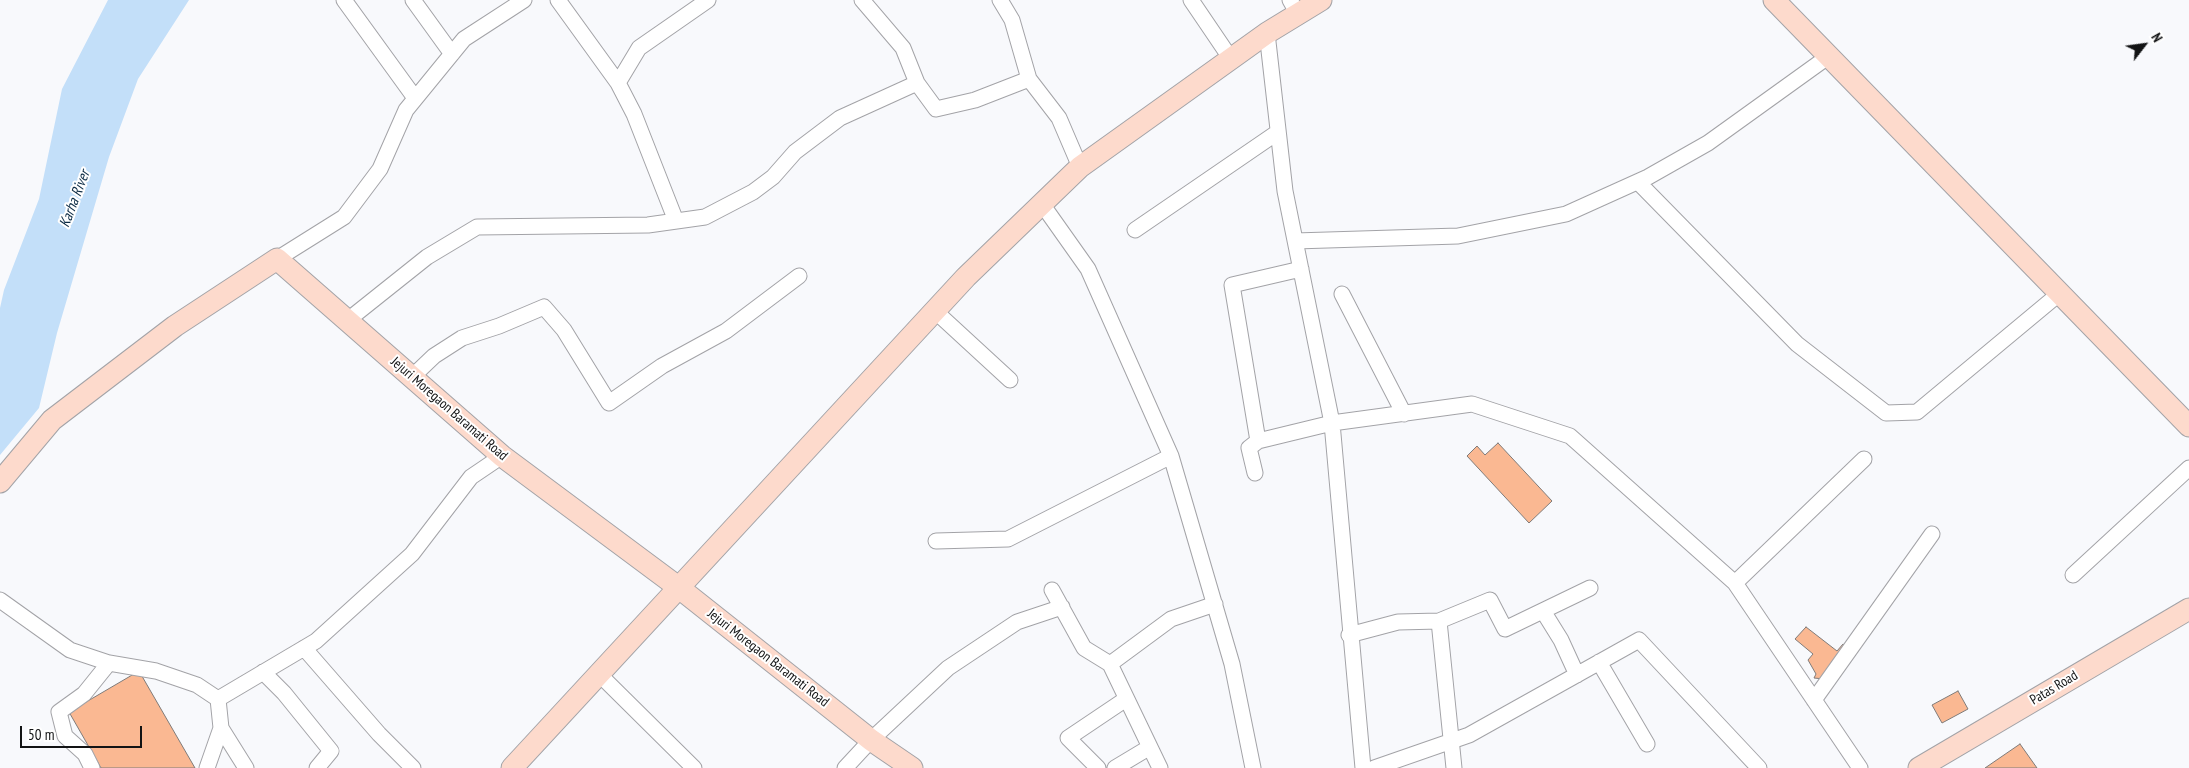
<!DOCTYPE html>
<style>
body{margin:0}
#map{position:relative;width:2189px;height:768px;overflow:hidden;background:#f8f9fc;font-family:"PT Sans Narrow",sans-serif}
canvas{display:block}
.north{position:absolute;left:2119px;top:20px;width:50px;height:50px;-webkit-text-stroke:4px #fff;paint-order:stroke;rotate:60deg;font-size:14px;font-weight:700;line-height:20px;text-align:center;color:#121314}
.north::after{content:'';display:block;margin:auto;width:18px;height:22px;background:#121314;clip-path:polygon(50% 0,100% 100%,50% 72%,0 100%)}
.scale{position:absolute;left:20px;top:726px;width:122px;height:22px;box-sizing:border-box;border:2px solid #121314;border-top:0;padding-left:6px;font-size:15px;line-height:18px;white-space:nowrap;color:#121314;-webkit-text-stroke:4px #fff;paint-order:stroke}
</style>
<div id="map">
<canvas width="2189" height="768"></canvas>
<div class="north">N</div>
<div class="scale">50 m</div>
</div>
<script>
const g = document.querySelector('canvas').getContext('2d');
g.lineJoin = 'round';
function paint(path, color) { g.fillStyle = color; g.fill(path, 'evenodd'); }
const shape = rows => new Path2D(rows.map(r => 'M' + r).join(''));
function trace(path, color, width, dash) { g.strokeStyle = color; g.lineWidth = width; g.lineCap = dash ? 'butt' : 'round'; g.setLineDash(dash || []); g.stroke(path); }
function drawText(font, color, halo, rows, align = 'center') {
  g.font = font + ' "PT Sans Narrow",sans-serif'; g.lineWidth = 4; g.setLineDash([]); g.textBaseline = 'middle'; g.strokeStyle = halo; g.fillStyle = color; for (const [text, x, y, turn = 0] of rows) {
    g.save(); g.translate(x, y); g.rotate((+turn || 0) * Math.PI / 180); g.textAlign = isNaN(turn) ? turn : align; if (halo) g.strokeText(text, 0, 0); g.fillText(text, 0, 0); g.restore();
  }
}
const water = shape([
 [108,0,189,0,138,79,109,157,57,333,39,408,0,455,0,308,4,290,39,199,62,89]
]);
const building = shape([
 [1498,443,1552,501,1529,523,1467,456,1477,446,1485,455,1498,443],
 [1806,627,1837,651,1843,644,1848,648,1824,679,1814,678,1816,674,1808,660,1813,654,1795,639,1806,627],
 [139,671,195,768,101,768,69,712,139,671],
 [1958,691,1968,709,1942,723,1932,705,1958,691],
 [2020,744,2037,768,1985,768,2020,744]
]);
const street = shape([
 [344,0,415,98],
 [413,0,452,54],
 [558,0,618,83],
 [862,0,903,48,917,83],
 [1000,0,1012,20,1029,79],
 [1191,0,1231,59],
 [1290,0,1298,14],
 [1267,33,1285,191,1332,423,1363,768],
 [1638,182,1797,344,1886,413,1917,412,2060,293],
 [1042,204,1088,269,1171,456,1232,664,1253,768],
 [676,221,634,114,618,83,639,48,708,0],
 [1135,230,1278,132],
 [1295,241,1458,236,1566,214,1648,177,1708,143,1829,56],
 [277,259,344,217,380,169,406,110,464,39,524,0],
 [1342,294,1404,414],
 [935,311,1010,380],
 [348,320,427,257,477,227,648,225,705,217,753,192,773,177,795,152,840,118,917,83,936,109,975,100,1029,79,1059,118,1080,167],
 [412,377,434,356,462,338,499,326,544,307,564,330,609,403,662,366,726,331,799,276],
 [1258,441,1232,285,1301,269],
 [1255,473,1249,448,1258,441,1332,423,1472,404,1570,436,1735,583,1860,768],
 [936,541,1008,539,1171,456],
 [2073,575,2189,468],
 [1735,583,1864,459],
 [1052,590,1084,648,1110,664,1160,768],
 [0,600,70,650,109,663,156,671,197,685,218,699,221,728,207,768],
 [1543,611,1561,640,1577,675],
 [1439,621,1454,768],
 [1349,635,1398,622,1439,621,1490,600,1505,629,1590,588],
 [304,648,379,734,413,768],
 [1599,662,1647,744],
 [1110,664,1171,619,1215,604],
 [263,672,284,693,331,751,317,768],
 [599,674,694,768],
 [218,699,316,641,412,554,471,477,502,456],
 [1814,700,1932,534],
 [221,728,246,768],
 [92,768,85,754,65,736,59,712,84,694,109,663],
 [845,768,871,740,948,668,1017,622,1062,607],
 [1098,768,1068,738,1126,699],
 [1115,768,1150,747],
 [1374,768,1469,735,1639,640,1759,768]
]);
const secondary = shape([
 [1774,0,2189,426],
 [0,482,52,420,175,326,277,259,502,456,678,587,871,740,912,768],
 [512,768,966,277,1080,167,1267,33,1321,0],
 [1919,768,2189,609]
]);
const streetNames = [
 ["Jejuri Moregaon Baramati Road",449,409,41],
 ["Jejuri Moregaon Baramati Road",768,658,38],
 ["Patas Road",2054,688,-31]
];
const waterNames = [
 ["Karha River",75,199,-69]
];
paint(water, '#c3dff9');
paint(building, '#fab892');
trace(building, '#7f7b79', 1);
trace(street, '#a3a3a7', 17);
trace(secondary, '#a3a3a7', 23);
trace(street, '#fff', 15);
trace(secondary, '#fddacc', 21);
drawText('14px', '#121314', '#fff', streetNames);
drawText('italic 15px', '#0e2d46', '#fff', waterNames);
</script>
